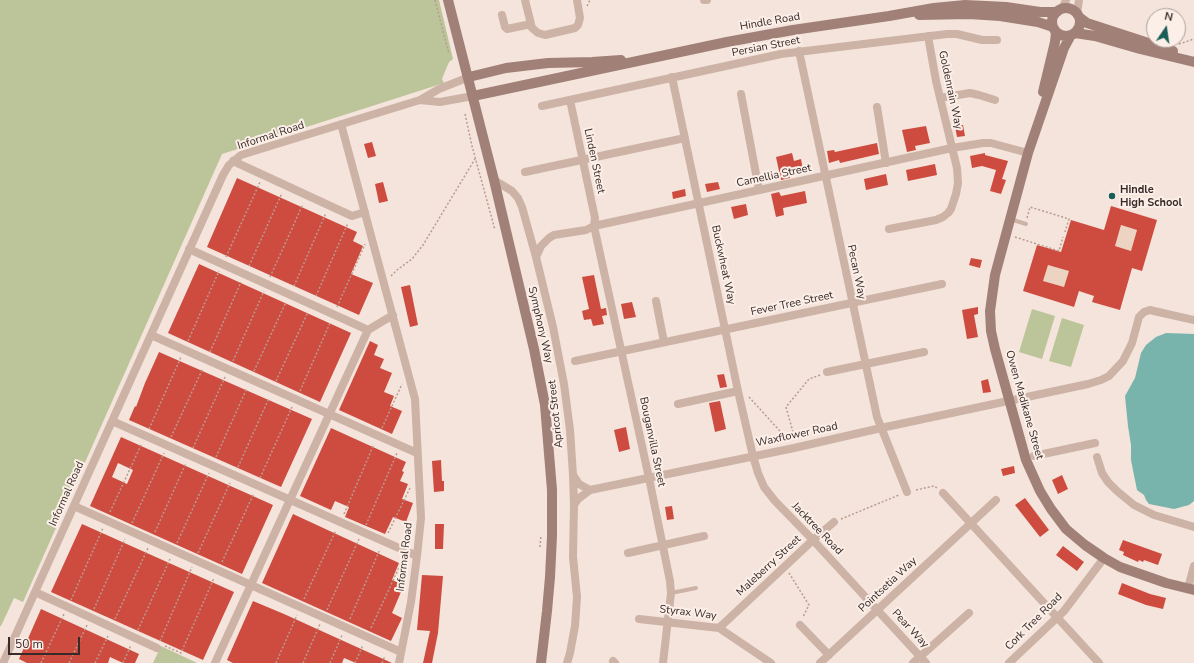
<!DOCTYPE html>
<style>
body{margin:0}
#map{position:relative;width:1194px;height:663px;overflow:hidden;background:#f4e4db;font-family:"Nunito Sans",sans-serif}
canvas{display:block}
.north{position:absolute;left:1146px;top:8px;width:40px;height:40px;box-sizing:border-box;background:#fbefe8;border:1px solid #ada09b;border-radius:50%;rotate:13deg;font-size:11px;font-weight:700;line-height:16px;text-align:center;color:#382a28}
.north::after{content:'';display:block;margin:auto;width:14px;height:18px;background:#1a5d57;clip-path:polygon(50% 0,100% 100%,50% 72%,0 100%)}
.scale{position:absolute;left:8px;top:637px;width:72px;height:18px;box-sizing:border-box;border:2px solid #382a28;border-top:0;padding-left:5px;font-size:12px;line-height:14px;white-space:nowrap;color:#382a28;-webkit-text-stroke:3px #fbefe8;paint-order:stroke}
</style>
<div id="map">
<canvas width="1194" height="663"></canvas>
<div class="north">N</div>
<div class="scale">50 m</div>
</div>
<script>
const g = document.querySelector('canvas').getContext('2d');
g.lineJoin = 'round';
function paint(path, color) { g.fillStyle = color; g.fill(path, 'evenodd'); }
const shape = rows => new Path2D(rows.map(r => 'M' + r).join(''));
function trace(path, color, width, dash) { g.strokeStyle = color; g.lineWidth = width; g.lineCap = dash ? 'butt' : 'round'; g.setLineDash(dash || []); g.stroke(path); }
function drawText(font, color, halo, rows, align = 'center') {
  g.font = font + ' "Nunito Sans",sans-serif'; g.lineWidth = 4; g.setLineDash([]); g.textBaseline = 'middle'; g.strokeStyle = halo; g.fillStyle = color; for (const [text, x, y, turn = 0] of rows) {
    g.save(); g.translate(x, y); g.rotate((+turn || 0) * Math.PI / 180); g.textAlign = isNaN(turn) ? turn : align; if (halo) g.strokeText(text, 0, 0); g.fillText(text, 0, 0); g.restore();
  }
}
const green = shape([
 [0,0,439,0,453,59,449,62,442,79,444,83,222,154,23,602,14,598,1,626,0,626],
 [1032,309,1055,316,1042,359,1019,352],
 [1062,318,1084,325,1071,367,1049,361],
 [161,646,197,663,153,663]
]);
const plaza = shape([
 [1121,225,1137,230,1131,251,1115,246],
 [1048,265,1069,271,1064,287,1043,281]
]);
const water = shape([
 [1166,333,1194,334,1194,501,1189,505,1174,509,1149,504,1146,500,1144,495,1137,490,1131,460,1131,445,1128,426,1125,396,1135,378,1141,353,1146,345,1156,337]
]);
const building = shape([
 [963,125,965,136,957,137,955,126],
 [926,126,930,143,915,146,916,150,907,152,902,130],
 [372,142,376,156,368,158,364,144],
 [877,143,879,154,840,163,839,160,829,163,827,151,834,150,835,152],
 [792,153,794,161,801,159,803,170,789,173,790,178,781,180,776,157],
 [985,153,985,155,1008,161,1002,179,1006,180,1001,194,990,191,996,170,982,166,972,168,970,156],
 [935,164,937,175,908,181,906,170],
 [886,174,888,185,866,190,864,179],
 [237,178,357,232,353,241,363,246,351,274,373,283,359,315,207,247],
 [383,182,388,201,379,203,375,184],
 [718,182,720,189,707,192,705,184],
 [685,189,686,196,673,199,672,192],
 [805,191,807,203,783,208,784,215,776,217,771,194,779,192,781,196],
 [746,204,748,215,734,219,731,207],
 [1111,206,1157,220,1142,271,1132,268,1120,310,1092,302,1094,296,1079,291,1074,307,1023,291,1037,245,1061,252,1071,220,1104,230],
 [1121,225,1137,230,1131,251,1115,246],
 [1048,265,1069,271,1064,287,1043,281],
 [971,258,982,260,980,268,969,265],
 [199,264,351,333,320,402,168,333],
 [594,275,601,309,606,308,607,315,602,316,604,324,593,326,591,319,584,320,582,311,589,309,582,277],
 [410,285,418,325,410,327,401,287],
 [632,302,636,317,624,319,621,304],
 [978,307,978,314,974,315,978,337,967,339,962,310],
 [370,341,378,345,374,355,384,359,380,368,392,373,384,392,394,396,390,406,402,411,392,434,339,410],
 [159,352,312,419,281,487,129,420,135,406,136,407,145,383],
 [724,374,727,387,720,388,717,375],
 [988,379,991,392,983,393,981,381],
 [720,401,726,429,715,432,709,403],
 [626,427,630,449,619,452,614,430],
 [331,428,406,462,402,471,404,472,400,481,408,484,402,499,413,503,406,522,393,517,385,534,345,517,349,507,335,501,331,510,300,496],
 [121,437,273,505,242,574,90,506],
 [118,463,133,470,127,484,112,477],
 [441,460,442,481,444,481,444,491,434,492,432,461],
 [1014,466,1015,473,1003,476,1001,469],
 [1062,475,1068,489,1058,494,1052,480],
 [1025,498,1049,530,1040,537,1015,505],
 [672,506,674,519,667,520,665,507],
 [293,514,399,563,392,580,404,585,392,613,402,618,391,641,262,583],
 [82,524,234,592,203,660,51,592],
 [435,524,444,524,443,549,435,549],
 [1123,540,1162,554,1158,565,1144,560,1143,562,1139,560,1138,562,1123,555,1124,552,1119,550],
 [1063,546,1084,562,1077,571,1056,555],
 [422,575,443,576,438,633,432,663,423,663,430,631,417,630],
 [1122,583,1150,594,1166,598,1163,609,1146,605,1118,594],
 [253,601,284,614,392,663,356,663,344,658,342,663,233,663,227,660],
 [41,609,139,654,135,663,123,663,110,657,108,663,27,663,19,659]
]);
const path = shape([
 [435,0,449,54],
 [587,6,590,0],
 [1179,44,1194,39],
 [465,114,472,146,495,230],
 [1027,218,1030,207,1069,219,1065,232],
 [1015,237,1059,251,1063,237],
 [226,257,260,182],
 [249,266,282,193],
 [391,276,397,270,412,259,423,245,475,159],
 [270,277,303,204],
 [294,286,326,213],
 [316,296,348,223],
 [337,307,365,244],
 [188,341,219,271],
 [210,352,241,282],
 [233,361,264,291],
 [254,371,286,302],
 [276,381,308,312],
 [300,391,330,323],
 [749,397,788,440],
 [382,428,402,384],
 [149,429,181,357],
 [171,437,203,368],
 [794,440,793,432,786,407,809,379,820,375],
 [193,448,225,377],
 [216,457,247,388],
 [238,467,269,398],
 [260,478,292,407],
 [916,490,934,486,937,488],
 [110,512,142,443],
 [344,514,374,444],
 [841,519,899,495],
 [132,523,164,453],
 [366,525,397,453],
 [155,532,186,463],
 [388,533,410,488],
 [177,543,209,473],
 [540,547,541,535],
 [198,553,230,483],
 [222,562,254,493],
 [789,573,809,605,803,617],
 [304,599,336,530],
 [71,600,103,528],
 [94,609,125,539],
 [327,610,359,539],
 [115,619,148,548],
 [350,619,380,549],
 [371,628,403,559],
 [138,630,170,559],
 [160,641,192,567],
 [165,646,181,653,214,578],
 [41,663,64,614],
 [69,663,87,625],
 [95,663,108,636],
 [123,663,131,645],
 [276,663,297,615],
 [303,663,320,624],
 [330,663,342,635],
 [355,663,363,645],
 [382,663,385,656]
]);
const lane = shape([
 [1010,219,1026,224],
 [671,593,696,588]
]);
const street = shape([
 [525,0,532,28,538,33,545,35,575,28,578,25,580,18,577,0],
 [704,0,707,0],
 [1062,9,1066,0],
 [1077,14,1079,0],
 [502,15,505,27,507,29,531,24],
 [799,51,877,417,907,492],
 [672,77,738,391,753,456,758,473,764,487,775,501,813,540,926,663],
 [741,94,759,190],
 [940,98,970,93,979,95,995,100],
 [420,100,440,102,473,96],
 [570,100,595,218,594,226,649,478,670,581,671,593,663,663],
 [542,106,781,54,947,34,957,34,982,40,997,40],
 [877,107,886,163],
 [341,124,415,399,421,518,417,556,411,602,399,663],
 [233,161,352,216,365,212],
 [525,172,685,138],
 [494,180,512,191,518,198,522,207,536,257,553,327,564,384,570,430,573,475,574,505,573,557,577,597,575,626,570,653,567,663],
 [889,229,936,220,943,217,948,213,951,209,956,194,958,183,957,168,936,81,928,36],
 [189,249,368,330],
 [536,257,541,246,549,238,554,235,586,230,594,226,952,148,983,143,991,143,1028,153],
 [656,301,664,342],
 [151,335,417,453],
 [575,361,942,284],
 [827,372,924,352],
 [678,404,738,391],
 [112,421,417,556],
 [1034,456,1095,443],
 [1097,457,1102,473,1108,482,1117,491,1134,505,1154,515,1194,527],
 [573,475,579,484,590,490],
 [943,493,1099,663],
 [574,505,578,499,590,490,794,448,881,428,1088,384,1101,380,1109,376,1123,361,1132,343,1139,317,1144,312,1150,310,1154,311,1194,320],
 [74,506,401,652],
 [628,553,704,536],
 [1188,588,1194,566],
 [35,592,157,648],
 [639,619,719,628,771,663],
 [800,625,829,655],
 [719,628,813,540,834,522],
 [613,661,615,663],
 [3,663,223,175,229,165,241,155,420,100,439,89,469,77],
 [215,663,368,330,393,315],
 [820,663,996,500],
 [913,663,969,613],
 [1009,663,1064,611,1104,558]
]);
const secondary = shape([
 [448,0,494,180,534,349,545,405,552,490,552,536,550,577,547,611,541,663],
 '1052 22a14 14 0 1 1 28 0a14 14 0 1 1-28 0Z',
 [919,15,969,14,1000,16,1038,22,1053,27],
 [1079,17,1087,23,1173,51],
 [1075,33,1095,36,1140,49,1194,62],
 [1071,35,1064,48,1028,153,995,275,990,311,991,331,995,349,1026,460,1040,491,1051,509,1066,529,1085,545,1104,558,1120,567,1166,583,1194,590],
 [469,77,506,68,548,63,592,62,621,60],
 [1043,92,1055,42,1056,32],
 [473,96,727,42,793,30,889,16,934,8,965,5,986,6,1006,7,1040,12,1057,12]
]);
const markers = [
 [1112,196,4,"#1a5d57"]
];
const streetNames = [
 ["Hindle Road",770,22,-10],
 ["Persian Street",766,47,-11],
 ["Goldenrain Way",950,90,78],
 ["Informal Road",271,136,-18],
 ["Linden Street",594,161,78],
 ["Camellia Street",774,176,-12],
 ["Buckwheat Way",723,265,78],
 ["Pecan Way",856,272,78],
 ["Fever Tree Street",792,304,-12],
 ["Symphony Way",540,325,77],
 ["Owen Madikane Street",1024,405,74],
 ["Apricot Street",556,414,-96],
 ["Waxflower Road",797,435,-12],
 ["Bouganvilla Street",652,442,78],
 ["Informal Road",67,494,-66],
 ["Jacktree Road",817,529,46],
 ["Informal Road",405,557,-83],
 ["Maleberry Street",769,566,-43],
 ["Pointsetia Way",888,585,-43],
 ["Styrax Way",688,613,7],
 ["Cork Tree Road",1034,622,-45],
 ["Pear Way",910,629,47]
];
const poiNames = [
 ["Hindle",1120,190],
 ["High School",1120,203]
];
paint(green, '#bcc49a');
paint(plaza, '#edd3c1');
paint(water, '#78b3ac');
paint(building, '#ce4b3f');
trace(path, '#b99b90', 1.5, [2, 2]);
trace(lane, '#cdb2a6', 4);
trace(street, '#cdb2a6', 8);
trace(secondary, '#a18077', 10);
for (const [x, y, r, color] of markers) { const dot = new Path2D(); dot.arc(x, y, r, 0, 2 * Math.PI); g.fillStyle = color; g.fill(dot); trace(dot, '#fbefe8', 1.5); }
drawText('11px', '#382a28', '#fbefe8', streetNames);
drawText('bold 11px', '#382a28', '#fbefe8', poiNames, 'left');
</script>
